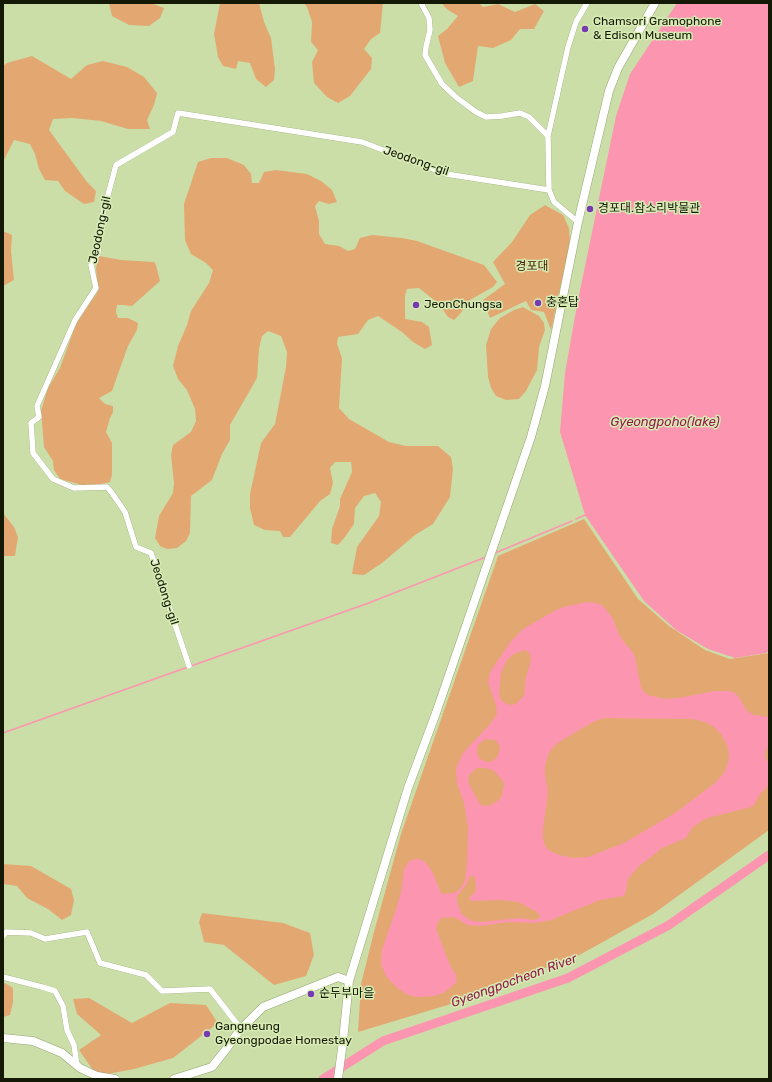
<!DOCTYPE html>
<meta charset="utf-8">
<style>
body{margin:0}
#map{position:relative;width:772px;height:1082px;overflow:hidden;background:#cbdea8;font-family:Rubik,sans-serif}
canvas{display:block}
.frame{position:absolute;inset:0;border:4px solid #131905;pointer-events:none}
</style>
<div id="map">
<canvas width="772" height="1082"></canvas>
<div class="frame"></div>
</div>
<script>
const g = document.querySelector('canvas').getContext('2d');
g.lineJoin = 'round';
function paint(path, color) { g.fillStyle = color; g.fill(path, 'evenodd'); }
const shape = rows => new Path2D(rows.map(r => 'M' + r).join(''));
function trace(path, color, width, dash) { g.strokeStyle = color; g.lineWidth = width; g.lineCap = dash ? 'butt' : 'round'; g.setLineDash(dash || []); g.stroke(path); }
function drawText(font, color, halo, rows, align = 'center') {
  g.font = font + ' Rubik,"Noto Sans KR",sans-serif'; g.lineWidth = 3; g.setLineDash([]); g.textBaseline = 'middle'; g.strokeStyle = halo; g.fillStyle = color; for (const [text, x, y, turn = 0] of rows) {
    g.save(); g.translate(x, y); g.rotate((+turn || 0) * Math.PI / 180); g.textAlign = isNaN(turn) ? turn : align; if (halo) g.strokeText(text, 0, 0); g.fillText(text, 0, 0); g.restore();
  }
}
const green = shape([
 [109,3,151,3,164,8,160,18,149,26,129,25,112,16],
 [220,3,259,3,264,22,271,38,275,69,274,80,266,87,256,79,250,63,238,61,236,69,223,66,218,57,214,34],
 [304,3,383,3,380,33,371,39,364,49,372,58,371,69,350,96,338,103,327,97,314,83,312,62,318,50,311,42,312,22,307,7],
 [441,3,479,3,483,7,498,4,515,12,535,4,544,11,534,29,520,29,511,40,493,48,478,46,473,81,459,87,445,63,438,36,447,29,458,16,448,10],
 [32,56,71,79,87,65,103,61,127,67,144,77,157,93,154,105,147,120,150,129,128,129,101,121,72,118,53,119,49,130,87,182,96,191,94,202,84,204,65,191,58,181,45,180,39,169,35,154,30,144,14,140,3,162,3,66,7,63],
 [211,158,227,158,244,165,251,174,252,183,259,183,264,172,276,170,307,174,321,181,332,190,337,202,329,204,319,201,315,206,319,221,319,234,325,244,339,246,348,251,355,249,360,238,372,235,402,238,417,241,484,265,497,282,493,287,470,300,460,314,454,320,448,317,439,304,419,288,407,289,405,296,405,319,422,322,429,327,432,345,425,349,413,342,402,332,378,316,368,320,358,334,338,337,337,344,342,358,339,408,349,419,389,442,406,446,438,446,451,457,453,469,450,497,433,524,415,535,382,563,364,575,352,574,357,547,379,516,381,502,375,493,364,496,355,508,354,524,345,537,338,545,331,543,332,529,340,506,340,499,352,472,351,462,335,462,330,468,333,483,330,494,320,501,290,537,283,537,280,531,265,530,254,525,250,508,250,494,261,443,275,424,286,367,287,352,281,336,268,331,262,336,259,349,257,378,230,425,230,440,222,454,212,480,191,496,190,533,186,541,177,548,167,549,160,546,155,538,159,516,173,493,174,483,171,455,173,445,191,432,196,421,195,409,187,390,178,379,173,366,178,346,187,325,191,311,209,283,213,270,206,263,191,254,185,240,184,204,198,162],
 [545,205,563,215,569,228,570,243,551,330,544,312,531,310,526,301,490,318,483,300,505,284,493,262,512,242,530,215],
 [3,231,12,235,11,251,14,280,3,286],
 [99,256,121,260,154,262,156,265,160,281,132,306,123,305,117,305,116,312,118,318,128,318,138,323,137,330,128,346,112,391,99,398,105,404,113,406,113,412,110,418,106,432,112,443,112,475,110,482,89,487,60,479,54,470,53,461,44,447,41,411,48,388,60,368,76,324,98,291,96,268],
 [523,307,539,316,544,323,545,330,539,347,537,370,526,391,519,399,506,400,496,396,491,388,488,377,486,345,491,329,500,318,514,310],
 [3,513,14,527,18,537,15,556,3,556],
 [584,519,638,599,669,626,705,650,730,659,769,653,769,830,653,914,574,958,504,982,461,1001,358,1032,361,984,374,932,401,834,498,556],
 [3,864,31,866,71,889,74,900,71,915,62,920,48,909,27,898,17,886,3,884],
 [202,913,283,923,310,933,314,955,306,976,274,985,224,945,204,942,199,922],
 [5,983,13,988,13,1002,10,1015,3,1017,3,984],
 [89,998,132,1023,170,1003,206,1005,218,1023,173,1058,134,1069,97,1076,79,1050,101,1035,77,1014,73,999]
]);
const water = shape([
 [677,3,769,3,769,651,766,653,735,658,708,649,676,630,644,601,585,515,560,432,565,373,577,305,616,116,630,74],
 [587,602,595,603,602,605,612,617,619,634,623,641,632,651,635,657,641,687,643,691,648,695,664,699,678,698,715,691,729,691,735,693,739,697,746,710,749,712,754,715,769,717,769,745,765,753,765,757,769,764,769,785,760,794,754,805,751,807,711,817,703,820,692,828,686,838,662,848,655,854,639,866,633,873,628,879,625,894,623,896,600,900,551,920,535,923,508,922,480,926,468,925,454,917,441,918,437,924,436,929,450,965,456,975,457,982,445,992,435,996,417,997,408,995,396,987,386,976,381,964,382,950,398,903,401,892,404,870,409,861,416,859,420,859,425,862,432,871,441,893,444,894,453,893,458,891,462,886,465,881,467,864,468,827,464,803,457,783,456,768,463,753,490,724,497,714,496,705,488,683,490,672,511,641,523,629,556,610,564,607],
 [525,650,530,654,531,659,526,678,524,695,516,704,511,705,507,704,501,700,499,695,501,673,507,660,514,654],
 [604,718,692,719,705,722,714,727,721,734,727,745,729,757,727,766,724,773,715,783,675,813,624,843,588,857,573,858,559,855,550,851,545,846,543,839,543,829,548,792,545,774,545,765,549,753,554,746,564,739,593,722],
 [485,739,495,740,500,746,498,756,491,762,488,762,480,759,477,753,478,745],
 [477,768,485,768,493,770,503,781,504,785,502,795,499,800,491,805,483,806,480,804,469,784,468,778,470,774],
 [470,876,473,876,475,878,476,887,475,892,469,898,471,901,502,900,518,902,537,912,540,915,539,918,535,920,518,918,482,922,473,921,468,919,461,913,457,901,457,896,466,885]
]);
const stream = shape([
 [576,519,585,515],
 [495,553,572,521],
 [191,666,366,604,486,557],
 [3,733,188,667]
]);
const river = shape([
 [323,1079,383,1041,568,978,669,925,769,855]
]);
const street = shape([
 [421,3,429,18,430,30,426,47,425,55,442,84,457,98,476,112,486,117,502,116,520,113,529,117,548,136],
 [578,222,554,202,549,190,548,136,568,47,576,22,587,3],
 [189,666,151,553,136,547,125,512,112,493,107,487,74,488,53,479,33,453,31,423,39,417,37,406,75,320,96,288,91,265,98,253,100,225,116,165,173,132,178,113,362,142,446,174,549,190],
 [3,936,6,932,31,933,45,939,87,932,100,963,146,975,162,991,210,989,241,1029],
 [3,977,42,987,55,991,63,1006,67,1030,74,1045,77,1066]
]);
const secondary = shape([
 [3,1038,33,1041,62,1053,80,1068,97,1076,115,1079],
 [174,1079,212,1067,227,1048,239,1031,263,1007,338,977,349,981],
 [338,1079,343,1041,349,981,408,788,436,713,531,437,545,386,578,222,609,91,618,68,655,3]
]);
const markers = [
 [585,29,4,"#773bb1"],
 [590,209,4,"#773bb1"],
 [538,303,4,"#773bb1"],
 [416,305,4,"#773bb1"],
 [311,994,4,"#773bb1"],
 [207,1034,4,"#773bb1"]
];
const poiNames = [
 ["Chamsori Gramophone",593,22],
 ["& Edison Museum",593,36],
 ["경포대.참소리박물관",598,209],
 ["충혼탑",546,303],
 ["JeonChungsa",424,305],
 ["순두부마을",319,994],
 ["Gangneung",215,1027],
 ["Gyeongpodae Homestay",215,1041]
];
const streetNames = [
 ["Jeodong-gil",416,161,19],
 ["Jeodong-gil",100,230,-78],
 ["Jeodong-gil",164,592,72]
];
const parkNames = [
 ["경포대",532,267]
];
const waterNames = [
 ["Gyeongpoho(lake)",665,422],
 ["Gyeongpocheon River",514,981,-20]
];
paint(green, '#e3a871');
paint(water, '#fc95b0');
trace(stream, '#fc95b0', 1.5);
trace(river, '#fc95b0', 9);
trace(street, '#94a572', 6);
trace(secondary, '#94a572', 9);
trace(street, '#fff', 5.5);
trace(secondary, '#fff', 8);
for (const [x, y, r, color] of markers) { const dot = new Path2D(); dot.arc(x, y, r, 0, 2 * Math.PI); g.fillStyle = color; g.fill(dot); trace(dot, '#d8ebb4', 1.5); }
drawText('12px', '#131905', '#d8ebb4', poiNames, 'left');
drawText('12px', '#131905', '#d8ebb4', streetNames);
drawText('12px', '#3f2201', '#d8ebb4', parkNames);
drawText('italic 13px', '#921a49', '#d8ebb4', waterNames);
</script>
